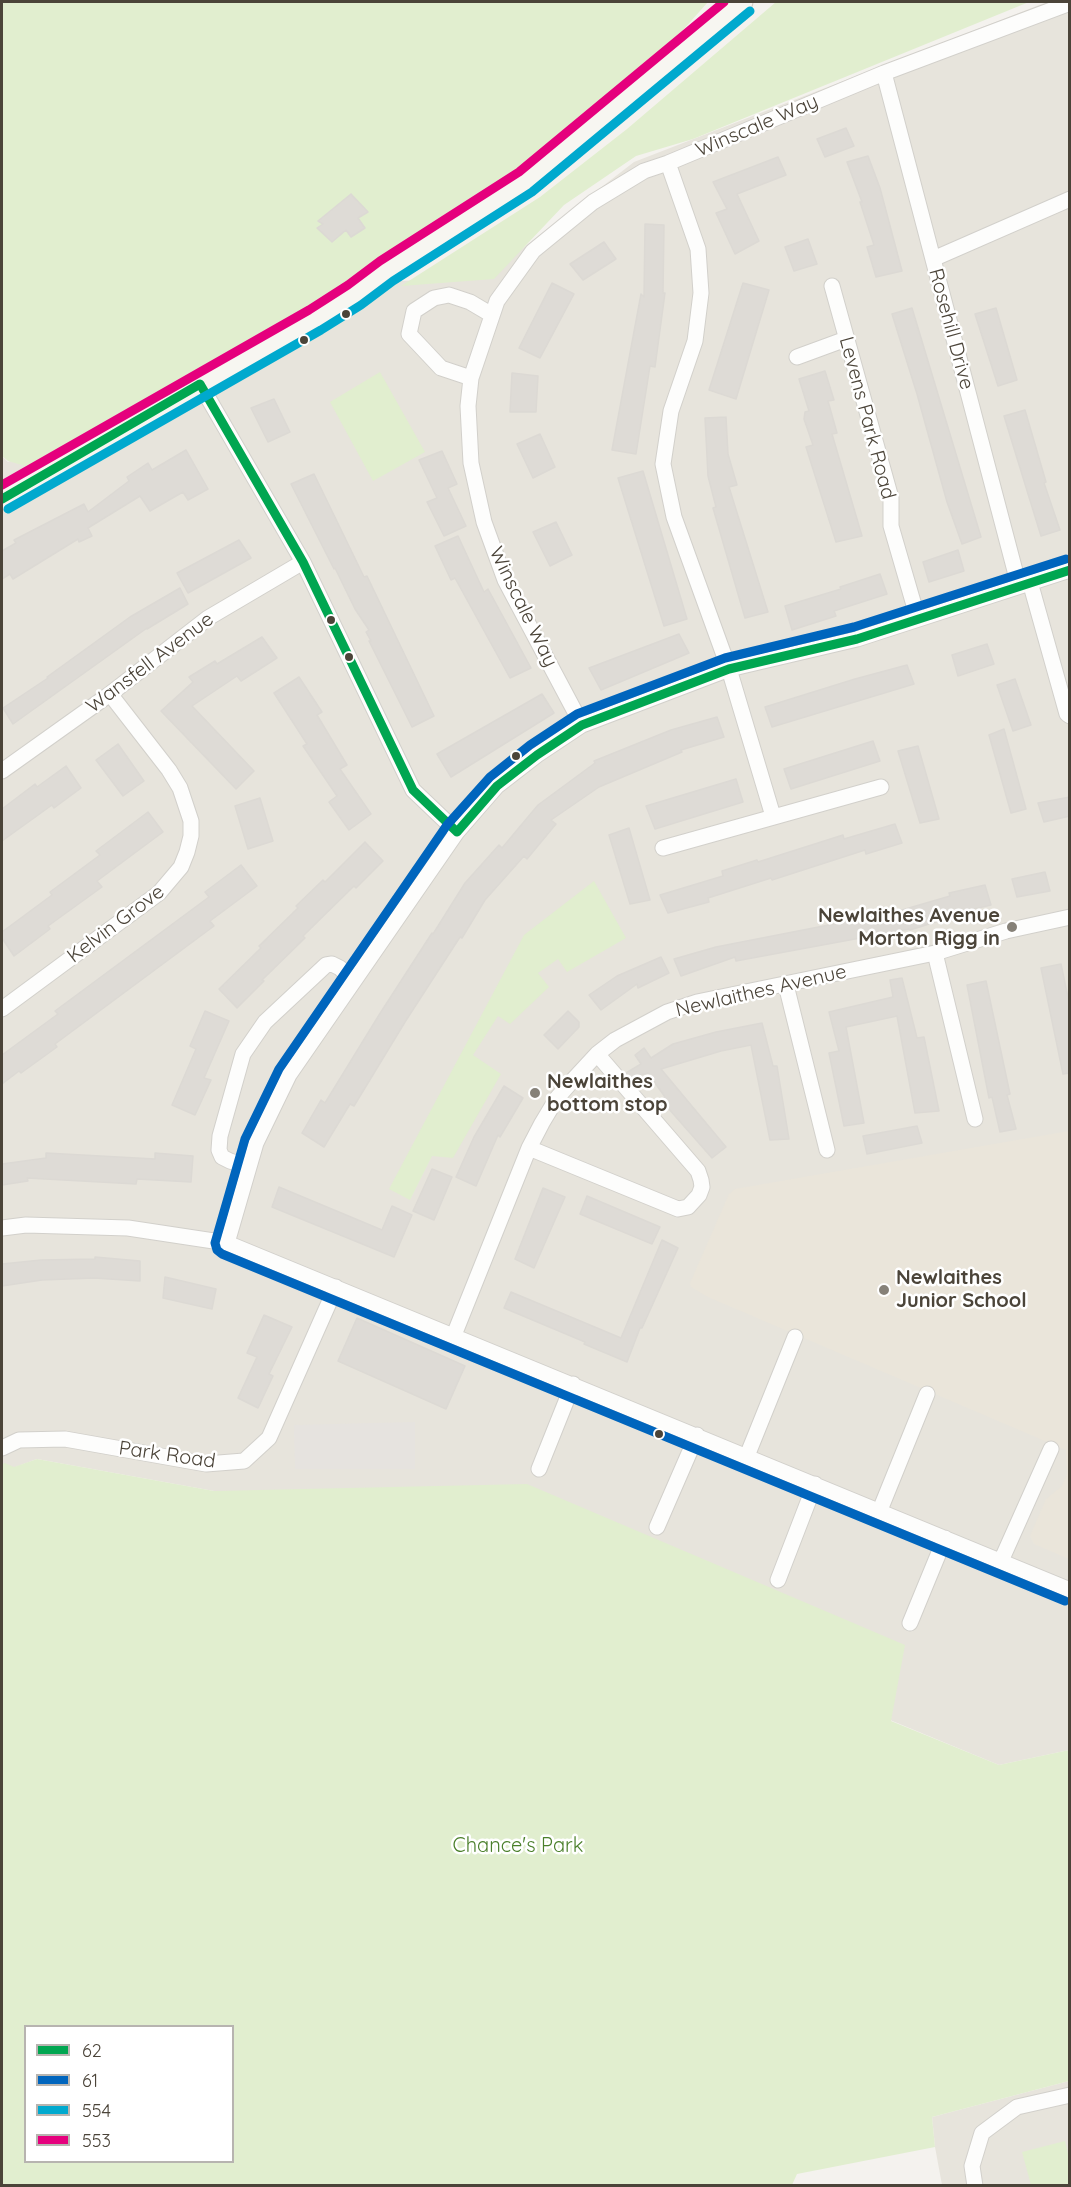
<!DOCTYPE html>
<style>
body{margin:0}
#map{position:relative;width:1071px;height:2187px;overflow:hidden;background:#f4f2ee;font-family:Quicksand,sans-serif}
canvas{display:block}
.frame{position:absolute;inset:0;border:3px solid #4b4439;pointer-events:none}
.legend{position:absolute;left:24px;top:2025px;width:210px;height:138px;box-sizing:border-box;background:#fff;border:2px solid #b7b4b0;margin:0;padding:8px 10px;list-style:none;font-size:18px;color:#4b4439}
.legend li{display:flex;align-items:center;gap:12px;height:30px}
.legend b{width:30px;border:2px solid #b7b4b0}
</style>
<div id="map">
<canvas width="1071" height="2187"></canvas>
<div class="frame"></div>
<ul class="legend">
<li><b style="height:8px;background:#00a651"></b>62</li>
<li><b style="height:8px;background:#0065bd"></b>61</li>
<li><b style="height:8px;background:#00a9ce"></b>554</li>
<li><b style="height:8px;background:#e5007d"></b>553</li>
</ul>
</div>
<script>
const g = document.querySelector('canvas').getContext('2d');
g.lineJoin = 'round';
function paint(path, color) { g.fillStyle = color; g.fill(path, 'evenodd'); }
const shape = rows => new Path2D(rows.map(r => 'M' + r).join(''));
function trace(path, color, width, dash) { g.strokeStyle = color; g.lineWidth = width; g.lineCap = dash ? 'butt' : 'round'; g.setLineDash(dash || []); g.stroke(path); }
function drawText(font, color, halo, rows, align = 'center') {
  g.font = font + ' Quicksand,sans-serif'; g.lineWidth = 5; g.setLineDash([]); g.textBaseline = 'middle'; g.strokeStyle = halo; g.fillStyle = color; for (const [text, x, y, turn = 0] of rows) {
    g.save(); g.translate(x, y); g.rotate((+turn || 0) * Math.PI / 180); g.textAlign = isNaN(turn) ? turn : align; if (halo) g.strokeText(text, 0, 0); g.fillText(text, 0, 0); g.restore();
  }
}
const residential = shape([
 [1047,2,1069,2,1069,1750,999,1765,890,1720,214,1491,37,1459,2,1472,2,456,8,462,369,282,484,278,634,162],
 [1069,2081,1069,2185,942,2185,935,2147,932,2117]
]);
const education = shape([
 [1069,1131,1069,1559,1034,1544,1030,1536,1046,1499,1062,1486,1067,1474,1066,1450,708,1297,691,1287,690,1283,729,1194,735,1189]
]);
const green = shape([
 [2,2,708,2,608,114,314,317,32,468,8,461,2,456],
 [776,2,1029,2,693,139,636,156,564,205,494,279,401,286,540,197,627,129],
 [380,372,425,452,373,481,330,402],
 [594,881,626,938,567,972,558,959,538,973,549,987,510,1024,498,1016,473,1055,501,1074,453,1158,432,1156,410,1200,389,1189,524,935],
 [37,1459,214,1491,527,1484,905,1645,891,1721,999,1765,1069,1750,1069,2081,932,2117,935,2147,797,2174,792,2185,2,2185,2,1464,5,1463,14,1467],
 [26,2026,232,2026,232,2162,26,2162],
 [1065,2141,1069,2158,1069,2185,1031,2185,1022,2152]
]);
const parking = shape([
 [415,1422,415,1469,295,1469,294,1425]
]);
const building = shape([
 [846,128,854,146,825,157,817,139,846,128],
 [868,156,880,188,902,271,876,277,867,247,874,245,860,202,862,202,847,162,868,156],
 [778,157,786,175,737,194,759,241,735,254,716,213,727,209,713,182,778,157],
 [351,194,368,212,358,218,365,228,351,237,346,230,332,242,317,228,323,224,318,221,351,194],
 [645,224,664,225,663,293,665,293,655,367,650,366,636,454,612,450,641,294,644,297,645,224],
 [808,239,817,264,794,271,785,247,808,239],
 [604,242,616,259,583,280,570,264,604,242],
 [552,283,574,294,540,358,519,348,552,283],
 [743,283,769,290,736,399,709,390,743,283],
 [912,308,981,537,962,544,947,502,917,394,892,314,912,308],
 [996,308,1017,380,998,386,975,314,996,308],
 [825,371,834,400,828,401,837,433,832,434,862,536,836,542,806,447,813,445,804,419,805,412,809,411,799,379,825,371],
 [512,373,538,376,536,412,510,412,512,373],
 [274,399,290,432,268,442,251,408,274,399],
 [1025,410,1046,482,1044,483,1060,530,1041,536,1004,416,1025,410],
 [726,417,728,454,737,485,729,487,768,612,745,618,713,508,716,507,708,476,705,418,726,417],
 [540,434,555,467,533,478,517,444,540,434],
 [186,450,208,489,188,500,183,492,150,511,140,496,88,528,92,536,79,542,78,539,13,579,10,574,2,579,2,551,16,543,14,540,84,504,88,512,129,481,127,477,148,463,152,470,186,450],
 [442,451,457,484,448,488,466,526,444,536,427,502,437,498,419,460,442,451],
 [643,471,687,619,664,626,618,478,643,471],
 [314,474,364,577,367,576,434,716,412,727,369,641,371,641,366,632,369,630,355,609,335,568,334,569,291,484,314,474],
 [556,522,572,555,550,566,533,532,556,522],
 [458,536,484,592,488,589,531,668,510,678,455,578,451,580,435,546,458,536],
 [239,540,251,558,188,593,177,573,239,540],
 [958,550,964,571,929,582,923,562,958,550],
 [880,574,887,594,834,611,836,616,792,630,785,606,841,589,840,587,880,574],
 [180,588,188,604,147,629,147,628,13,724,3,708,48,678,47,677,130,617,180,588],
 [679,634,689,653,601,690,589,668,679,634],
 [262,637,277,658,241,681,237,676,192,706,254,771,236,789,161,711,193,682,189,677,215,661,217,664,262,637],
 [987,644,994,664,958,676,952,655,987,644],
 [907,665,914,684,772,727,765,707,855,679,907,665],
 [299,677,322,712,317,715,347,765,340,769,371,814,349,830,329,802,337,796,303,746,307,744,274,693,299,677],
 [1015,679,1031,725,1013,731,997,685,1015,679],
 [542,694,554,713,451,777,437,754,542,694],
 [717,717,724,737,681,750,682,752,599,787,551,820,556,824,527,859,524,856,485,900,462,938,460,937,405,1022,354,1106,350,1104,324,1147,302,1133,321,1100,325,1103,379,1015,432,933,433,934,465,883,499,845,502,848,538,805,595,763,594,761,671,730,717,717],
 [1004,729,1026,809,1011,813,989,735,1004,729],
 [873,741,880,761,791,789,784,769,873,741],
 [118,744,144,781,123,796,96,760,118,744],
 [918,746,939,819,920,823,898,751,918,746],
 [66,766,81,788,54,808,52,805,2,841,2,809,35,784,37,787,66,766],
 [736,779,743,802,655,829,646,806,736,779],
 [1070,797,1070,816,1044,822,1038,803,1070,797],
 [260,798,273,841,248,849,235,806,260,798],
 [148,812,163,832,97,881,102,887,48,926,50,929,14,956,2,938,2,932,52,895,50,892,100,855,96,851,148,812],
 [895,824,902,843,866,854,865,850,772,880,771,878,708,898,709,902,668,913,660,895,723,876,722,871,757,860,758,862,843,835,844,839,895,824],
 [629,828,650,900,630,904,609,835,629,828],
 [365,842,383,861,356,888,354,886,303,936,305,938,262,980,264,981,237,1008,219,989,261,948,259,946,298,908,296,906,323,880,325,882,365,842],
 [241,865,257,886,210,921,214,926,55,1044,57,1047,21,1073,19,1071,2,1084,2,1055,58,1014,55,1011,209,897,205,892,241,865],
 [1045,872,1050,891,1017,897,1012,879,1045,872],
 [985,885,991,905,944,916,945,919,910,930,909,929,736,961,735,957,681,976,674,959,716,947,885,914,885,915,950,896,949,893,985,885],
 [661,957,669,973,638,988,637,984,601,1010,589,995,617,976,661,957],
 [1061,964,1070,1007,1070,1073,1063,1074,1041,968,1061,964],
 [902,978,917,1038,924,1037,939,1111,915,1113,897,1016,846,1027,864,1123,844,1126,829,1053,839,1051,829,1012,893,997,890,980,902,978],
 [986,981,1010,1094,1007,1095,1016,1129,1000,1132,992,1097,989,1098,967,985,986,981],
 [205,1011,229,1021,204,1078,211,1080,195,1115,172,1105,196,1049,190,1046,205,1011],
 [568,1011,579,1022,579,1027,558,1049,544,1035,568,1011],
 [762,1023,773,1066,777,1066,789,1139,770,1140,751,1045,721,1051,661,1069,726,1147,712,1158,661,1100,665,1097,648,1073,631,1078,626,1073,641,1064,635,1055,644,1048,651,1058,673,1044,716,1032,762,1023],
 [504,1086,523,1098,500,1137,498,1135,476,1186,456,1177,474,1137,504,1086],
 [917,1126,922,1143,867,1154,863,1136,917,1126],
 [46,1153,155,1159,155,1153,193,1156,191,1182,137,1179,136,1184,27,1178,28,1181,2,1185,2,1164,46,1158,46,1153],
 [432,1169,452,1177,434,1220,413,1211,432,1169],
 [279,1187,382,1230,392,1206,412,1215,394,1257,272,1207,279,1187],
 [543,1188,565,1197,534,1268,515,1259,543,1188],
 [587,1196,660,1227,652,1244,580,1214,587,1196],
 [662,1240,678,1248,642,1328,640,1328,627,1362,584,1344,585,1342,504,1308,511,1292,621,1338,662,1240],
 [95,1257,140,1261,140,1281,94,1278,42,1280,2,1286,2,1264,41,1260,95,1259,95,1257],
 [165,1277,216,1289,212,1309,163,1298,165,1277],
 [264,1315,292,1327,269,1374,273,1376,258,1408,238,1398,257,1357,247,1353,264,1315],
 [357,1318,465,1366,446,1409,338,1361,357,1318]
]);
const minor = shape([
 [884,73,1019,586],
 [668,163,698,249,701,293,695,341,671,411,663,464,674,517,729,669,773,816],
 [933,259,1070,199],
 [832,286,891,498,891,526,918,619],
 [797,357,846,339],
 [471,378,441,368,409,334,414,311,434,298,449,295,470,302,492,315],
 [200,384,303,562,413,790,457,832],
 [1030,582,1067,714,1070,716],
 [582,725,505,580,484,522,471,463,468,406,471,378,497,301,533,251,593,202,644,171,668,163,884,73,1070,3],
 [2,771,110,694,208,618,303,562],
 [663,848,881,787],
 [935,953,975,1119],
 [786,985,827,1150],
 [2,1009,159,893,181,867,187,852,191,836,191,821,180,788,169,770,110,694],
 [529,1148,678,1209,688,1207,699,1195,702,1187,701,1180,698,1171,597,1054],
 [249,1167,230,1161,222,1157,219,1150,220,1136,243,1054,265,1022,326,965,332,964,340,968,353,981],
 [2,1228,26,1225,128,1228,227,1243,1070,1590],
 [227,1243,256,1143,289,1075,457,832,497,786,537,755,582,725,729,669,857,639,1070,570],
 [454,1335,529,1148,542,1123,557,1098,572,1081,597,1054,615,1040,667,1012,697,1002,935,953,1006,931,1070,917],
 [2,1448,19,1440,65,1439,206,1464,244,1461,269,1438,336,1287],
 [747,1456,795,1337],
 [539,1469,573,1384],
 [880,1510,927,1394],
 [657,1527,697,1435],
 [1001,1561,1051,1449],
 [778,1580,815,1484],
 [910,1623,945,1538],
 [975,2186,972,2166,982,2133,1017,2107,1070,2095]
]);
const secondary = shape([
 [2,499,315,320,355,295,386,271,526,182,742,2]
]);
const bus1 = shape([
 [200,384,303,562,413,790,457,832],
 [2,499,200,384],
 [457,832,497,786,537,755,582,725,729,669,857,639,1070,570]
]);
const bus2 = shape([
 [1065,1601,222,1254,217,1250,215,1243,245,1139,279,1069,447,825,490,777,530,745,577,714,725,658,854,627,1066,559]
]);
const bus3 = shape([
 [8,509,321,330,361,305,393,281,532,192,750,11]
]);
const bus4 = shape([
 [2,485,309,310,348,285,380,261,519,172,724,2]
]);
const markers = [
 [346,314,5,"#4b4439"],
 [304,340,5,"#4b4439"],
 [331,620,5,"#4b4439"],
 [349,657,5,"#4b4439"],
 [516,756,5,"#4b4439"],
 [1012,927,6,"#868178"],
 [535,1093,6,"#868178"],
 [884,1290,6,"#868178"],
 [659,1434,5,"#4b4439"]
];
const streetNames = [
 ["Winscale Way",757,126,-23],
 ["Rosehill Drive",951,329,75],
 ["Levens Park Road",867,418,75],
 ["Winscale Way",523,607,64],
 ["Wansfell Avenue",150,663,-37],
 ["Kelvin Grove",116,924,-37],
 ["Newlaithes Avenue",761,991,-13],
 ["Park Road",167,1455,8]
];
const poiNames = [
 ["Newlaithes Avenue",1000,916,"right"],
 ["Morton Rigg in",1000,939,"right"],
 ["Newlaithes",547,1082],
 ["bottom stop",547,1105],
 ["Newlaithes",896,1278],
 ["Junior School",896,1301]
];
const parkNames = [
 ["Chance's Park",518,1846]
];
paint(residential, '#e7e4dc');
paint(education, '#eae5da');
paint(green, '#e1eecf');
paint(parking, '#e6e3df');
paint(building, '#dedbd6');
trace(building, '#dcd9d4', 1.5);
trace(minor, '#d2d0cb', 17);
trace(secondary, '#d3cfc5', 23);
trace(minor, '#fdfdfc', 15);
trace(secondary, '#f7f6f1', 21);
trace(bus1, '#00a651', 9);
trace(bus2, '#0065bd', 9);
trace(bus3, '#00a9ce', 9);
trace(bus4, '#e5007d', 9);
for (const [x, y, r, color] of markers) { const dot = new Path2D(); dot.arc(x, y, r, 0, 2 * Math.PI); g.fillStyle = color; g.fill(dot); trace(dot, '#fff', 2); }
drawText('20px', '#4b4439', '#fff', streetNames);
drawText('bold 20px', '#4b4439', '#fff', poiNames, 'left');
drawText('20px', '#4a7f2a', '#fff', parkNames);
</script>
